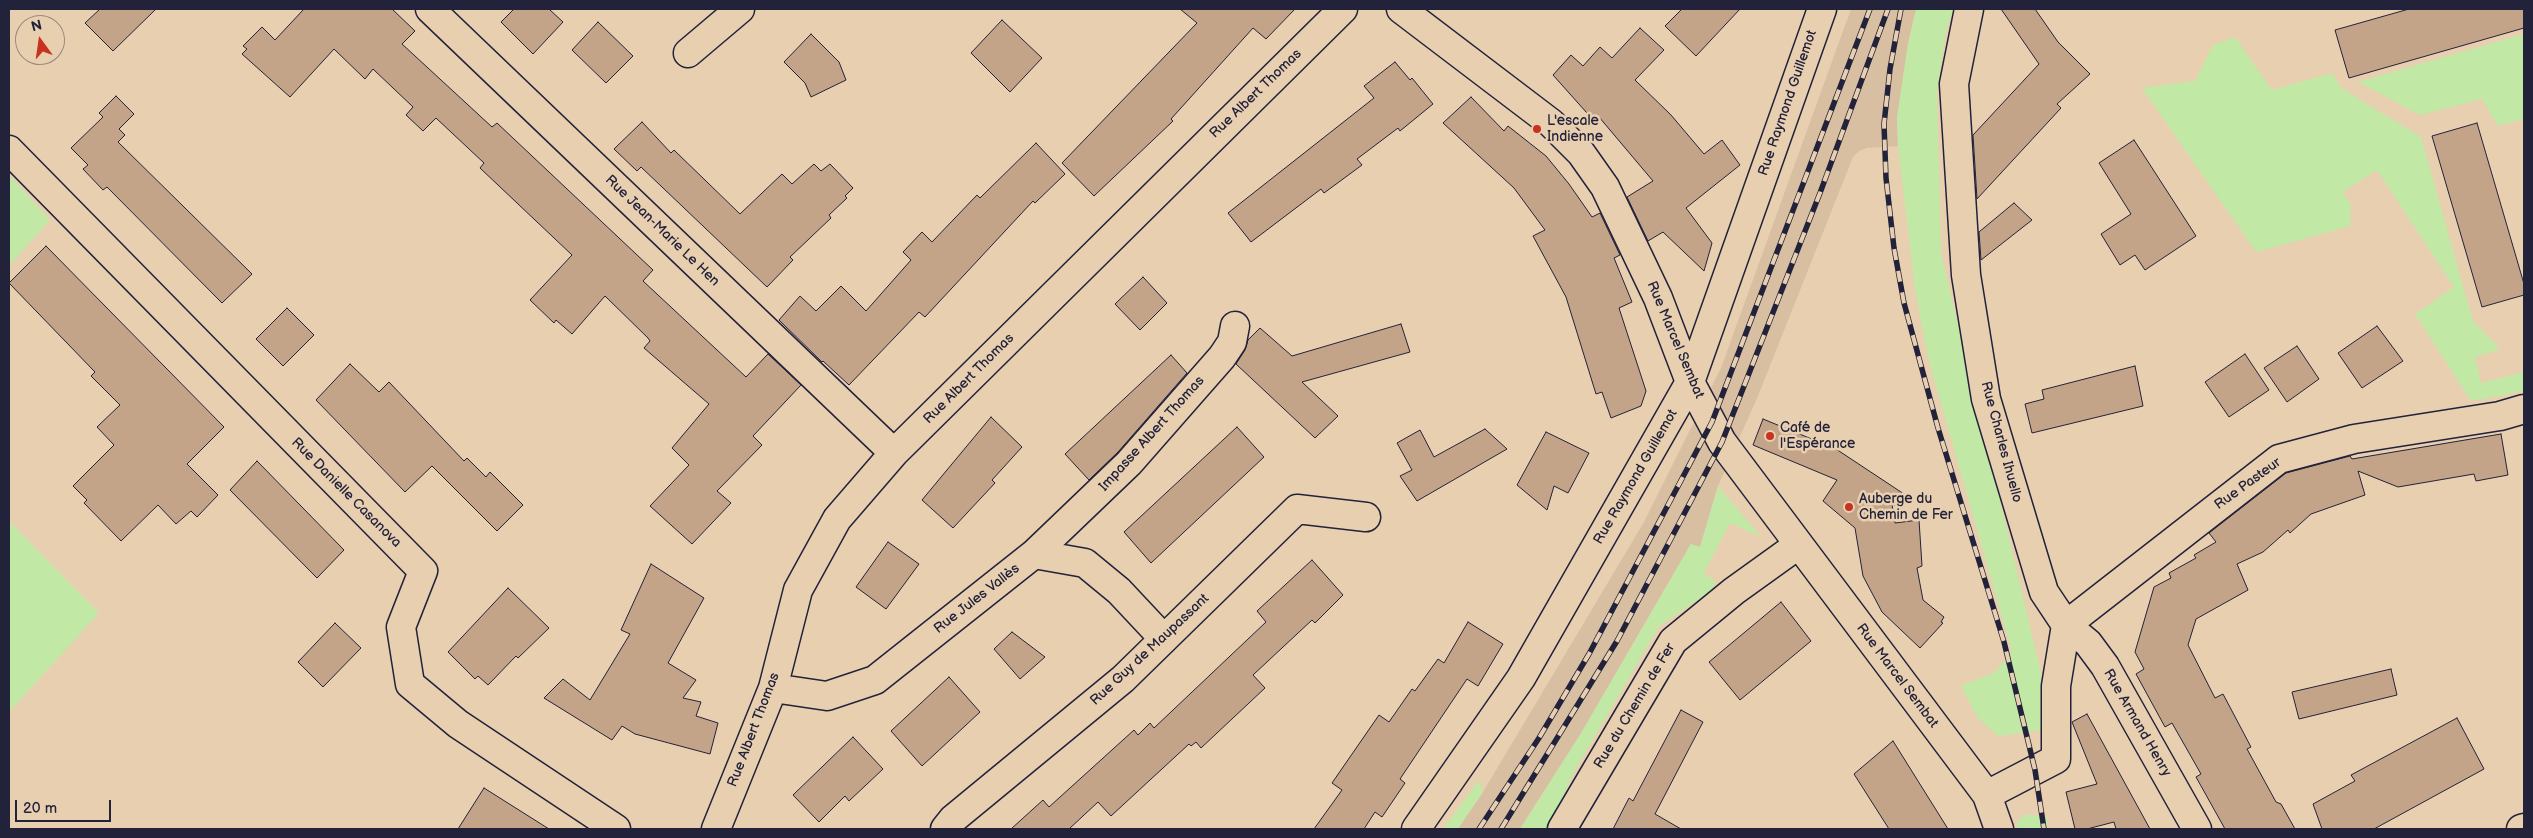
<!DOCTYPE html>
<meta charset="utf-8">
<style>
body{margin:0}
#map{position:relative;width:2533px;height:838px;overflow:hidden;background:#e8cfb0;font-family:"Balsamiq Sans",sans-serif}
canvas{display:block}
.frame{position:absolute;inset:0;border:10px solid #22223b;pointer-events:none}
.north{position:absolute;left:15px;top:15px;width:50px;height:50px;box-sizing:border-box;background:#e8cfb0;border:1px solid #998a81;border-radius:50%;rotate:346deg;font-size:14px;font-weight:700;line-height:20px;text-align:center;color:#22223b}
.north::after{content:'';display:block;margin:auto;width:18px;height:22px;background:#c8321e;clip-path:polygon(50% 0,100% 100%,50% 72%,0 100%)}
.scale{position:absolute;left:15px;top:800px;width:96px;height:22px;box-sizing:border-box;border:2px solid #22223b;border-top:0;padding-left:6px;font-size:15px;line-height:18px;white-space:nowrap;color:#22223b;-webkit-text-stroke:4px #e8cfb0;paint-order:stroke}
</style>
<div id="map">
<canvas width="2533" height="838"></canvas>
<div class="frame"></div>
<div class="north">N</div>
<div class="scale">20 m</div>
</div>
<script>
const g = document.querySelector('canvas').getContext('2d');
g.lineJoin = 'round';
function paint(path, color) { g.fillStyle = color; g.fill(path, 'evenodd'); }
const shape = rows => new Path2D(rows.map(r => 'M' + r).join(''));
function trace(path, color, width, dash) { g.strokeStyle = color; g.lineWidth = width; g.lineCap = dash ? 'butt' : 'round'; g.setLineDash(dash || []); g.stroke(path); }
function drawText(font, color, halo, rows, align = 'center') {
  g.font = font + ' "Balsamiq Sans",sans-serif'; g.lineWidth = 5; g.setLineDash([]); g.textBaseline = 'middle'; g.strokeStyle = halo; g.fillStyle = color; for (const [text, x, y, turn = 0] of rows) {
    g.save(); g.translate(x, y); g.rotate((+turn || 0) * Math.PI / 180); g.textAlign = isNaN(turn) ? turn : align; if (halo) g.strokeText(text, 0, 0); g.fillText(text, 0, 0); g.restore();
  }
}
const built = shape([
 [1851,9,1916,9,1908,44,1897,118,1898,146,1867,148,1859,151,1853,157,1758,396,1718,486,1700,548,1691,544,1580,735,1520,829,1457,829,1483,792,1644,522,1721,368]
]);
const green = shape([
 [1916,9,1954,9,1946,30,1937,91,1941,253,2041,673,2041,730,1998,736,1977,717,1961,686,1995,672,2012,652,1928,358,1915,289,1898,146,1897,118,1908,44],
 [2524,34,2524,119,2498,126,2482,99,2420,115,2358,82],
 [2235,37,2272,90,2332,73,2341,88,2421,137,2473,321,2500,349,2475,357,2481,383,2524,372,2524,391,2471,401,2415,314,2454,287,2377,170,2343,192,2351,205,2350,226,2256,252,2142,88,2195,81,2213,45],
 [9,175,50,220,9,266],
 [1718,486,1761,537,1730,523,1704,573,1716,582,1711,591,1659,626,1574,772,1548,829,1520,829,1580,735,1691,544,1700,547],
 [9,521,99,613,9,712],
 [1479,780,1483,792,1458,829,1443,829],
 [2026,814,2047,818,2049,829,2018,829,2017,821]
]);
const building = shape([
 [100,9,156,9,113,51,85,23,100,9],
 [304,9,392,9,415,31,402,44,492,127,497,123,653,270,643,281,746,377,768,354,801,385,753,436,762,445,717,491,731,503,692,544,650,506,689,465,672,448,709,404,644,348,650,341,648,338,605,296,572,334,556,320,554,323,530,300,572,255,480,168,484,163,436,118,423,131,406,115,413,107,373,69,365,79,334,49,290,97,242,54,247,49,243,46,262,27,275,40,304,9],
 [514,9,549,9,563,22,533,54,501,22,514,9],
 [1180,9,1295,9,1266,39,1253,28,1171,119,1173,121,1094,196,1062,163,1197,23,1180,9],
 [1682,9,1740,9,1696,56,1665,26,1682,9],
 [2001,9,2035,9,2058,42,2090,74,2057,104,2061,108,1977,199,1973,135,2039,64,2001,9],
 [2409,9,2524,9,2524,28,2349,78,2335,30,2409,9],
 [1002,20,1042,58,1010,92,971,53,1002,20],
 [598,22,633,56,606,83,572,50,598,22],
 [1640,28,1664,50,1635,80,1671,115,1704,154,1722,140,1740,165,1686,208,1712,243,1704,271,1663,232,1648,241,1627,197,1653,181,1599,117,1595,122,1553,75,1571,55,1583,66,1600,47,1612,58,1640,28],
 [811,34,839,62,846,80,811,97,805,83,784,62,811,34],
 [1395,62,1410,80,1412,78,1433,104,1400,131,1398,128,1357,159,1362,165,1324,193,1321,189,1251,242,1228,213,1374,98,1364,86,1395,62],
 [116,96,134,114,119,129,125,135,118,142,252,274,222,303,107,187,103,190,83,169,88,165,71,148,103,117,99,113,116,96],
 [1471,97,1504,131,1508,126,1546,156,1569,184,1592,217,1600,213,1620,255,1614,258,1632,302,1619,308,1646,391,1641,406,1611,418,1602,392,1596,394,1566,297,1533,236,1545,230,1514,188,1443,123,1471,97],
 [642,122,671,153,674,150,740,214,782,174,792,184,814,164,821,171,830,164,853,188,845,196,847,198,829,215,831,218,790,257,793,260,767,287,641,167,637,171,614,149,642,122],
 [2477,123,2524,284,2524,295,2482,307,2432,136,2477,123],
 [2134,140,2196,236,2145,270,2135,255,2120,265,2101,234,2131,214,2099,163,2134,140],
 [1036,143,1065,174,1035,203,1033,201,925,317,919,312,849,385,823,361,822,362,779,320,800,296,816,311,841,286,866,311,911,260,903,252,922,232,932,242,977,195,980,198,1036,143],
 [2014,203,2032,220,1981,260,1979,232,2014,203],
 [46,246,224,427,187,464,218,495,197,517,191,511,176,524,158,505,121,541,84,503,87,500,73,486,114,445,97,427,120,405,91,376,95,372,9,283,46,246],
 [1143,277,1167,303,1140,330,1115,304,1143,277],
 [287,308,314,335,283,366,256,339,287,308],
 [1401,324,1410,352,1302,382,1338,416,1315,438,1236,364,1245,350,1248,340,1260,328,1292,356,1401,324],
 [2377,326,2403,361,2362,388,2338,353,2377,326],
 [2297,346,2319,379,2287,402,2264,368,2297,346],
 [2245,354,2269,390,2229,417,2205,382,2245,354],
 [1171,355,1187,373,1118,452,1089,480,1065,454,1171,355],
 [350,364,379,392,389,382,464,461,467,458,486,477,490,472,523,505,497,531,432,466,405,492,316,400,350,364],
 [2135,366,2143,406,2032,433,2025,404,2044,399,2042,390,2135,366],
 [991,417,1022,447,992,480,995,483,953,528,922,500,991,417],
 [1763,419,1836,449,1907,496,1901,507,1892,504,1895,523,1919,520,1922,566,1917,568,1923,600,1944,617,1941,622,1943,623,1920,648,1882,612,1863,576,1855,528,1823,501,1837,480,1753,445,1763,419],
 [1237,427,1264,457,1151,563,1124,532,1237,427],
 [1485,429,1507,449,1417,501,1400,476,1412,470,1397,443,1420,430,1434,457,1485,429],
 [1546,432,1589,453,1568,493,1554,486,1547,510,1517,485,1546,432],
 [2501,434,2508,475,2476,481,2474,474,2398,487,2358,471,2365,495,2311,514,2290,533,2288,530,2263,552,2237,564,2248,590,2196,619,2188,645,2215,698,2223,694,2251,747,2247,749,2276,802,2281,804,2295,829,2225,829,2196,777,2201,774,2172,723,2165,727,2136,674,2144,669,2135,652,2154,587,2171,578,2169,573,2196,558,2194,555,2216,542,2209,533,2286,473,2350,456,2352,459,2501,434],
 [257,461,344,550,317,578,230,490,257,461],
 [888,542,919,564,886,609,856,587,888,542],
 [1312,560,1343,595,1315,623,1312,620,1253,675,1265,688,1201,748,1196,742,1191,746,1189,744,1111,816,1098,802,1069,829,1011,829,1043,800,1049,807,1134,730,1138,735,1150,723,1154,728,1266,622,1257,611,1312,560],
 [651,564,704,598,668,663,696,680,683,698,701,702,696,716,718,723,710,754,635,734,622,726,612,740,544,698,563,679,590,700,630,634,621,630,651,564],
 [508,588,549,628,518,658,516,656,488,685,478,676,475,679,448,652,508,588],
 [1781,602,1811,641,1740,700,1709,662,1781,602],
 [1468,622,1503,644,1478,686,1467,679,1400,779,1405,783,1382,817,1375,812,1364,829,1314,829,1342,790,1332,783,1379,715,1389,722,1412,689,1415,691,1438,659,1444,663,1468,622],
 [335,623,361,648,323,687,298,662,335,623],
 [1012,632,1045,657,1020,679,994,649,1012,632],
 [2391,669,2397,695,2299,719,2292,692,2391,669],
 [949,677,980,712,922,766,891,731,949,677],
 [1681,710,1703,722,1655,814,1681,829,1613,829,1629,798,1633,801,1681,710],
 [2087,714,2150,829,2116,829,2114,822,2087,829,2075,829,2066,792,2097,784,2072,722,2087,714],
 [2457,718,2484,769,2374,829,2322,829,2313,804,2355,781,2351,775,2457,718],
 [853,737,883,769,849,801,845,796,819,822,793,795,853,737],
 [1893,741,1948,829,1889,829,1854,774,1893,741],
 [484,788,549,829,458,829,484,788]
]);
const minor = shape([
 [430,9,894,453],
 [1401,9,1551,123,1581,153,1605,187,1658,298,1690,382,1722,442,1987,795,1999,829],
 [1969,9,1954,84,1966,275,1986,399,2044,592,2066,625,2056,686,2056,759,1987,795],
 [688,53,740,9],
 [9,150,423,571,401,627,410,684,458,724,616,829],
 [1034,554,1129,463,1222,357,1232,342,1235,326],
 [773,688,827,696,875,680,1034,554,1085,563,1119,591,1164,639],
 [716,829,773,688,798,590,837,519,894,453,1343,9],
 [945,829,953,819,1123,679,1297,509,1366,517],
 [1416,829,1521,678,1690,382,1822,9],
 [1562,829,1673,641,1734,591,1798,545],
 [2197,829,2105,666,2088,643,2066,625,2279,459,2354,439,2500,416,2524,409],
 [2521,829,2524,828]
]);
const rail = shape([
 [1901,9,1890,69,1884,124,1886,178,1894,248,1904,303,1938,428,2004,642,2035,770,2044,829],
 [1479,829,1539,738,1589,654,1712,422,1870,9],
 [1501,829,1617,641,1722,442,1820,193,1888,9]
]);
const markers = [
 [1537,129,5,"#c8321e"],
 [1770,436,5,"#c8321e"],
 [1849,507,5,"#c8321e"]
];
const streetNames = [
 ["Rue Albert Thomas",1256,94,-44],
 ["Rue Raymond Guillemot",1788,103,-71],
 ["Rue Jean-Marie Le Hen",662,231,44],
 ["Rue Marcel Sembat",1675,340,67],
 ["Rue Albert Thomas",969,379,-45],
 ["Impasse Albert Thomas",1152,434,-48],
 ["Rue Charles Ihuello",2001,442,75],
 ["Rue Raymond Guillemot",1636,477,-60],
 ["Rue Pasteur",2248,484,-36],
 ["Rue Danielle Casanova",346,493,45],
 ["Rue Jules Vallès",977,599,-38],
 ["Rue Guy de Maupassant",1150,650,-43],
 ["Rue Marcel Sembat",1897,676,53],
 ["Rue du Chemin de Fer",1635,706,-59],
 ["Rue Armand Henry",2137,723,60],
 ["Rue Albert Thomas",754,730,-69]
];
const poiNames = [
 ["L'escale",1547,121],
 ["Indienne",1547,137],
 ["Café de",1780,428],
 ["l'Espérance",1780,444],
 ["Auberge du",1859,499],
 ["Chemin de Fer",1859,515]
];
paint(built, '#d9bfa2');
paint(green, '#c1e9a5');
paint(building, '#c4a489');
trace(building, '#22223b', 1);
trace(minor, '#22223b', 31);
trace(minor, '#e8cfb0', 28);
trace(rail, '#22223b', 5.5);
trace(rail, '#e8cfb0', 4, [11]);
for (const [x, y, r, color] of markers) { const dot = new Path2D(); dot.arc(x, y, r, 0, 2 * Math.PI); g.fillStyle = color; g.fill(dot); trace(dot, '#e8cfb0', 2); }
drawText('14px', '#22223b', '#e8cfb0', streetNames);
drawText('14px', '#22223b', '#e8cfb0', poiNames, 'left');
</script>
